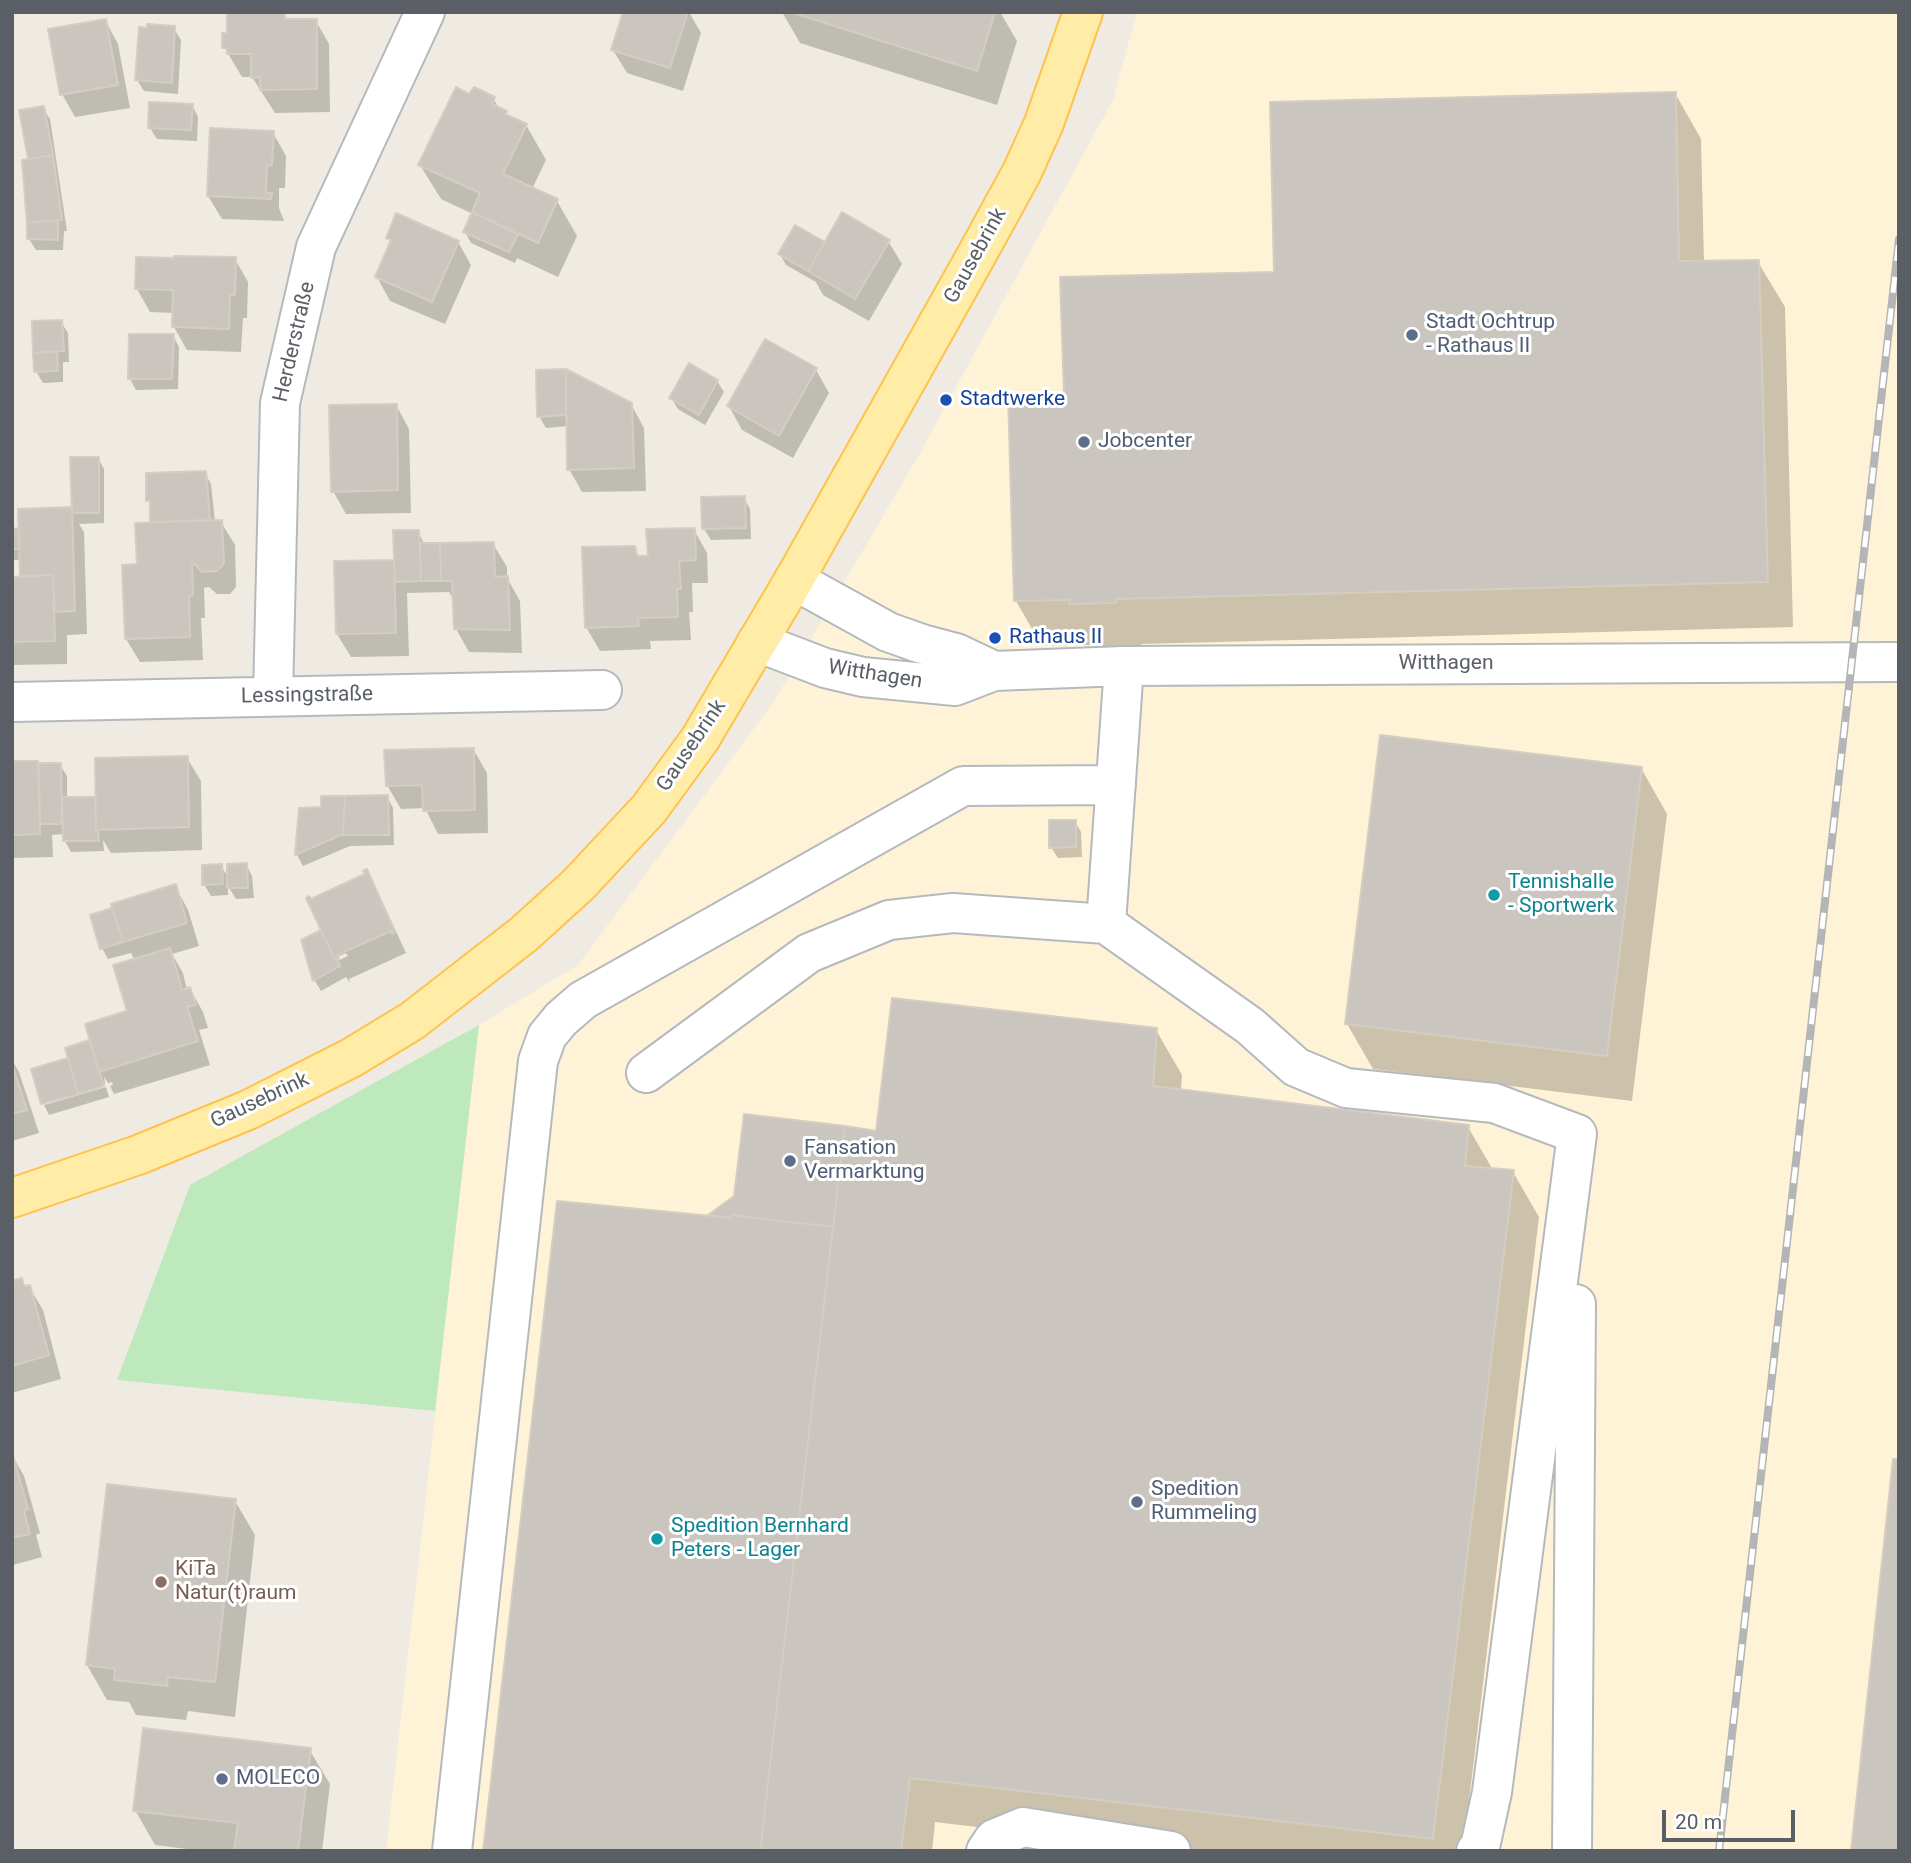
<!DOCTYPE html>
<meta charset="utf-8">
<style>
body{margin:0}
#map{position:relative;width:1911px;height:1863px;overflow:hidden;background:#efebe2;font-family:Roboto,sans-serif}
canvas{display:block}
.frame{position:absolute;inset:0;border:14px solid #5a5f65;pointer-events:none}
.scale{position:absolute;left:1662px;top:1810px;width:133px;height:32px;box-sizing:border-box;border:4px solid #5a5f65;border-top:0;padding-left:9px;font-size:21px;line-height:24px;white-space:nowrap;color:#5a5f65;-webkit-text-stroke:5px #fff;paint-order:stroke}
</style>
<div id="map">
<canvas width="1911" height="1863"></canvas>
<div class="frame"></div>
<div class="scale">20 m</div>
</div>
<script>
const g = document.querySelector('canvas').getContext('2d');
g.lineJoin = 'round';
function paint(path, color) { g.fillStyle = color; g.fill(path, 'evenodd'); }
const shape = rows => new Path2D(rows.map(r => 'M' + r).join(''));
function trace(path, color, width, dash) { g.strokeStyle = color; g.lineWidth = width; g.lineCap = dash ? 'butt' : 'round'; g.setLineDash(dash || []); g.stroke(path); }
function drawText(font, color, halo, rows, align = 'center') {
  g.font = font + ' Roboto,sans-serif'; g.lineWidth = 6; g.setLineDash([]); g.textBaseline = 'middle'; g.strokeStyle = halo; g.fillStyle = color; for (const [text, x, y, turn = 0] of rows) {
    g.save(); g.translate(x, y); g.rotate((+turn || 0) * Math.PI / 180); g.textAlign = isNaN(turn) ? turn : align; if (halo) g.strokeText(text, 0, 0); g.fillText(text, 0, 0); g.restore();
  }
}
const commercial = shape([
 [1137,12,1899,12,1899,1851,386,1851,479,1025,578,965,773,703,915,462,1113,100]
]);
const green = shape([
 [479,1025,435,1411,117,1380,190,1185]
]);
const shadow = shape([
 [283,12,288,21,316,21,329,44,330,112,275,113,252,77,242,77,224,47],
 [625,12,689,12,701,33,683,91,627,73,613,50],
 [782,12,1000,12,1017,41,997,105,800,43],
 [105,20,118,44,130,108,75,117,62,94],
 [174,29,181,40,178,94,144,91,137,80],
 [1675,93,1701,139,1704,263,1758,262,1785,307,1793,627,1141,644,1141,648,1097,649,1095,645,1042,646,1016,601,1066,394,1276,274],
 [470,96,493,98,500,110,508,117,526,125,546,160,532,189,557,201,577,236,558,277,517,258,515,263,471,243,465,232,473,214,441,199,420,165],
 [192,105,198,117,197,141,157,139,150,128],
 [43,108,50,119,67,231,64,231,63,250,36,250,29,239,30,160,21,112],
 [273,133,286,156,285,188,279,188,279,208,284,221,222,219,208,196],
 [388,237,458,242,471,265,445,324,390,301,377,277,391,243],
 [888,241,902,264,869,321,823,295,816,282,786,265,780,254,823,243],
 [235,259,248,282,247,318,243,318,241,352,187,350,174,327,174,313,150,312,137,289],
 [61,322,68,333,69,362,63,362,63,382,43,383,36,371],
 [173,336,179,347,178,389,136,390,130,379],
 [816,370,829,393,793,458,742,430,729,406],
 [565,371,631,404,644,428,646,491,582,492,569,469,568,426,546,428,539,416],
 [717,381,724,392,705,425,678,409,671,398],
 [396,405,409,429,411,513,346,514,333,491],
 [98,458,104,469,104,523,79,524,84,532,87,634,67,635,67,664,13,665,12,578,22,578,21,560,12,560,12,530,71,509,74,514,72,459],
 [205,473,211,484,215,522,221,522,235,545,236,587,230,594,217,594,209,587,204,588,205,618,201,618,203,660,140,662,126,639,139,566,154,524,152,507,148,500],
 [744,498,750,509,751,539,711,540,704,529],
 [694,530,707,553,708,583,692,583,693,612,689,612,691,640,650,641,651,649,600,651,586,627,634,547,640,558,650,558],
 [418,532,425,545,493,544,507,567,507,578,520,601,522,653,469,652,456,629,455,602,449,592,407,593,409,656,351,657,337,634,335,563,396,562],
 [473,749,487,773,488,833,438,834,425,808,401,809,387,785],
 [187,758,201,781,202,850,111,853,103,840,104,851,71,852,65,841,64,834,52,835,53,857,12,858,12,763,60,765,67,776,67,799,94,798,97,803],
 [37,777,41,777,41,808,38,808],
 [1641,768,1667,814,1632,1101,1373,1069,1347,1024],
 [387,796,393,808,394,845,350,846,303,866,297,855,300,809,323,809,322,797],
 [1075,821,1081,832,1082,857,1058,858,1051,847],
 [246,864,252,876,254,898,236,899,228,886,228,895,211,896,204,884,221,866,229,879],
 [366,871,379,894,406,953,349,979,350,983,346,977,321,991,315,981,303,941,323,931,367,875],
 [346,953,348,956,335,962,335,958],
 [175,886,188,910,199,946,172,954,183,973,187,990,190,989,203,1012,208,1028,199,1030,210,1065,114,1094,110,1086,113,1085,112,1082,108,1083,104,1077,105,1084,43,1102,70,1060,89,1042,93,1050,129,1012,135,960,131,953,108,959,102,948,111,910,115,917],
 [1156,1030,1182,1075,1181,1091,1468,1127,1493,1170,1513,1172,1539,1217,1463,1851,1176,1851,935,1822,932,1851,485,1851,709,1217,736,1197,843,1128,878,1133],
 [12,1060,19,1072,39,1133,12,1141],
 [106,1087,109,1097,49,1115,44,1105],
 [21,1280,25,1288,29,1287,43,1310,61,1379,12,1393,12,1283],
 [12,1455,24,1476,40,1533,36,1535,42,1557,13,1565],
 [235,1501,255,1535,235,1717,188,1711,186,1720,136,1715,129,1702,107,1700,87,1665],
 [309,1749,330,1784,322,1851,203,1851,155,1845,135,1810]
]);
const building = shape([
 [227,12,284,12,285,19,317,19,317,89,260,90,260,77,251,78,251,54,227,54,227,48,222,48,222,33,227,33,227,12],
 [623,12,688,12,670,68,611,50,623,12],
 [790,12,995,12,977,71,790,12],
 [106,19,118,85,60,95,48,29,106,19],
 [147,24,175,26,172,83,135,80,139,27,147,28,147,24],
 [456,87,469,94,474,87,495,97,492,104,507,111,505,114,527,124,503,174,558,199,538,243,472,212,480,193,418,165,456,87],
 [1676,92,1679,261,1759,260,1768,582,1116,599,1116,603,1069,604,1070,600,1014,601,1008,394,1064,393,1060,277,1274,272,1270,102,1676,92],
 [149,102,193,104,191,130,148,128,149,102],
 [44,106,53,155,28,159,19,110,44,106],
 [210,128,274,131,272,165,267,165,266,193,272,193,271,199,207,196,210,128],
 [53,155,62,220,27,223,22,160,53,155],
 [472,212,518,234,509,252,463,232,472,212],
 [842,212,890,240,855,299,808,271,842,212],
 [396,213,459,241,432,302,375,277,391,240,386,238,396,213],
 [58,220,58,240,27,239,27,223,58,220],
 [795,225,825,242,808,271,778,254,795,225],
 [174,256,236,257,235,295,230,295,229,329,172,327,173,290,135,289,136,257,174,258,174,256],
 [62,320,64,351,33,353,32,321,62,320],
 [129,334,174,334,172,379,128,379,129,334],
 [765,339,817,368,779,436,727,406,765,339],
 [57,351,58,371,34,372,33,353,57,351],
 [689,363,718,380,699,415,669,398,689,363],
 [566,369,566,415,537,417,536,370,566,369],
 [566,369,632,403,634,468,567,470,566,369],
 [397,404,398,490,331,492,329,405,397,404],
 [70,457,99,457,99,513,72,513,70,457],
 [206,471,210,520,150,522,150,500,146,501,146,473,206,471],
 [745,496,746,528,702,529,701,497,745,496],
 [72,507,75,611,55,612,53,575,20,576,18,509,72,507],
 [222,520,224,563,217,571,202,572,195,564,192,565,193,595,189,596,190,637,125,639,122,565,137,564,135,523,222,520],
 [19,528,20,549,12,549,12,529,19,528],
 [695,528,696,560,679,561,681,589,677,589,678,617,638,618,639,626,585,628,582,547,635,546,637,556,648,556,646,529,695,528],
 [393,530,419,530,421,581,395,582,393,530],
 [494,542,495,577,508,576,510,630,454,629,452,581,441,581,440,543,494,542],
 [420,543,440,543,441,581,421,581,420,543],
 [394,560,396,633,336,634,334,561,394,560],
 [53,575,55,641,12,642,12,577,53,575],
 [1380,735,1642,767,1607,1056,1345,1024,1380,735],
 [474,748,475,810,423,811,422,785,386,786,384,750,474,748],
 [188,756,189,827,96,830,95,758,188,756],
 [12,761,38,761,40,834,12,835,12,761],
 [39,763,61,763,62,824,40,824,39,763],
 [388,795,389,835,343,835,345,796,388,795],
 [321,796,345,796,343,834,295,855,299,808,321,807,321,796],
 [62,797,95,797,96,830,98,830,99,841,63,841,62,797],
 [1049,820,1076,820,1076,847,1049,848,1049,820],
 [247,863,248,888,227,888,227,864,247,863],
 [222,864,223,884,202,885,202,865,222,864],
 [367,869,395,932,392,934,391,931,337,955,339,958,335,960,306,898,309,896,311,899,365,874,363,871,367,869],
 [176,884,187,923,123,942,111,904,176,884],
 [112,908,123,942,100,949,90,915,112,908],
 [321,930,335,960,337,959,340,966,313,981,301,940,321,930],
 [170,948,182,990,190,987,196,1005,187,1007,198,1041,99,1072,85,1024,127,1011,113,965,170,948],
 [892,998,1157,1028,1153,1086,1469,1125,1465,1166,1514,1170,1433,1839,910,1778,901,1851,760,1851,845,1126,876,1131,892,998],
 [89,1040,104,1086,78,1094,65,1048,89,1040],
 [68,1058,78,1094,41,1104,31,1069,68,1058],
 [12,1064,27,1110,12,1114,12,1064],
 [744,1114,845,1126,833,1227,732,1215,732,1218,708,1215,734,1196,744,1114],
 [557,1201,732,1218,732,1215,833,1227,760,1851,483,1851,557,1201],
 [22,1278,24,1286,30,1285,49,1355,12,1366,12,1281,22,1278],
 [12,1452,28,1509,24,1511,30,1534,12,1538,12,1452],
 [1893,1459,1899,1459,1899,1851,1851,1851,1893,1459],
 [107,1484,236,1499,215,1682,168,1677,167,1686,114,1680,115,1669,86,1665,107,1484],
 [143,1728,311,1748,298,1851,234,1851,238,1823,133,1811,143,1728]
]);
const minor = shape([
 [794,580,888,632,922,644,956,653,994,671],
 [757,642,825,668,863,677,955,686,994,671,1124,666,1899,662],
 [273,696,280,403,316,247,425,12],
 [12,702,602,690],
 [1106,924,1124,666],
 [646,1073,809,953,889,920,953,913,1106,924,1250,1026,1296,1067,1346,1088,1494,1103,1577,1134],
 [452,1851,538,1061,547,1036,561,1019,583,1000,963,786,1116,785],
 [986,1851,994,1839,1023,1827,1171,1851],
 [1476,1851,1480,1847,1492,1792,1577,1134],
 [1572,1851,1576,1304]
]);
const major = shape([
 [12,1198,138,1155,248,1110,351,1058,412,1021,524,934,578,885,649,809,700,739,794,580,976,256,1022,172,1044,123,1083,12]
]);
const rail = shape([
 [1719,1851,1899,239]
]);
const markers = [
 [1412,335,7,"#5c6f8a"],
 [946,400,7,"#1a4fb4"],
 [1084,442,7,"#5c6f8a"],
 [995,638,7,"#1a4fb4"],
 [1494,895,7,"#0f9aa8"],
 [790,1161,7,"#5c6f8a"],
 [1137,1502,7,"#5c6f8a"],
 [657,1539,7,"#0f9aa8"],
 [161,1582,7,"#8d6e63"],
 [222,1779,7,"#5c6f8a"]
];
const streetNames = [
 ["Gausebrink",976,256,-61],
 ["Herderstraße",295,342,-77],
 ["Witthagen",1446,664],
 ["Witthagen",875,675,9],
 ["Lessingstraße",307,696,-1],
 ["Gausebrink",692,746,-56],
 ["Gausebrink",260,1101,-25]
];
const serviceNames = [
 ["Stadt Ochtrup",1426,323],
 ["- Rathaus II",1426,347],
 ["Jobcenter",1098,442],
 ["Fansation",804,1149],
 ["Vermarktung",804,1173],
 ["Spedition",1151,1490],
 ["Rummeling",1151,1514],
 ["MOLECO",236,1779]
];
const transitNames = [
 ["Stadtwerke",960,400],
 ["Rathaus II",1009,638]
];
const cultureNames = [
 ["Tennishalle",1508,883],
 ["- Sportwerk",1508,907],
 ["Spedition Bernhard",671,1527],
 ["Peters - Lager",671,1551]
];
const educationNames = [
 ["KiTa",175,1570],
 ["Natur(t)raum",175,1594]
];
paint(commercial, '#fff3d7');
paint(green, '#bee9bc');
paint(shadow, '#0003');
paint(building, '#cac6bf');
trace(building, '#d4cdc0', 2);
trace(minor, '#b5b9be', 42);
trace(major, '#ffc24b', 42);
trace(minor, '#fff', 38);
trace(major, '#ffeca7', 38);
trace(rail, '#b4b5b6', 8);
trace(rail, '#fff', 5, [16]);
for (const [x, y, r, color] of markers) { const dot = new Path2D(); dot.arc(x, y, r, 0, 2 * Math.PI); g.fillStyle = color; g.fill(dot); trace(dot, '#fff', 2.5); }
drawText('21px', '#5a5f65', '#fff', streetNames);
drawText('21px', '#4e5e75', '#fff', serviceNames, 'left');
drawText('21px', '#164399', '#fff', transitNames, 'left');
drawText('21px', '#0d838f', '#fff', cultureNames, 'left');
drawText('21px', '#785e54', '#fff', educationNames, 'left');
</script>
